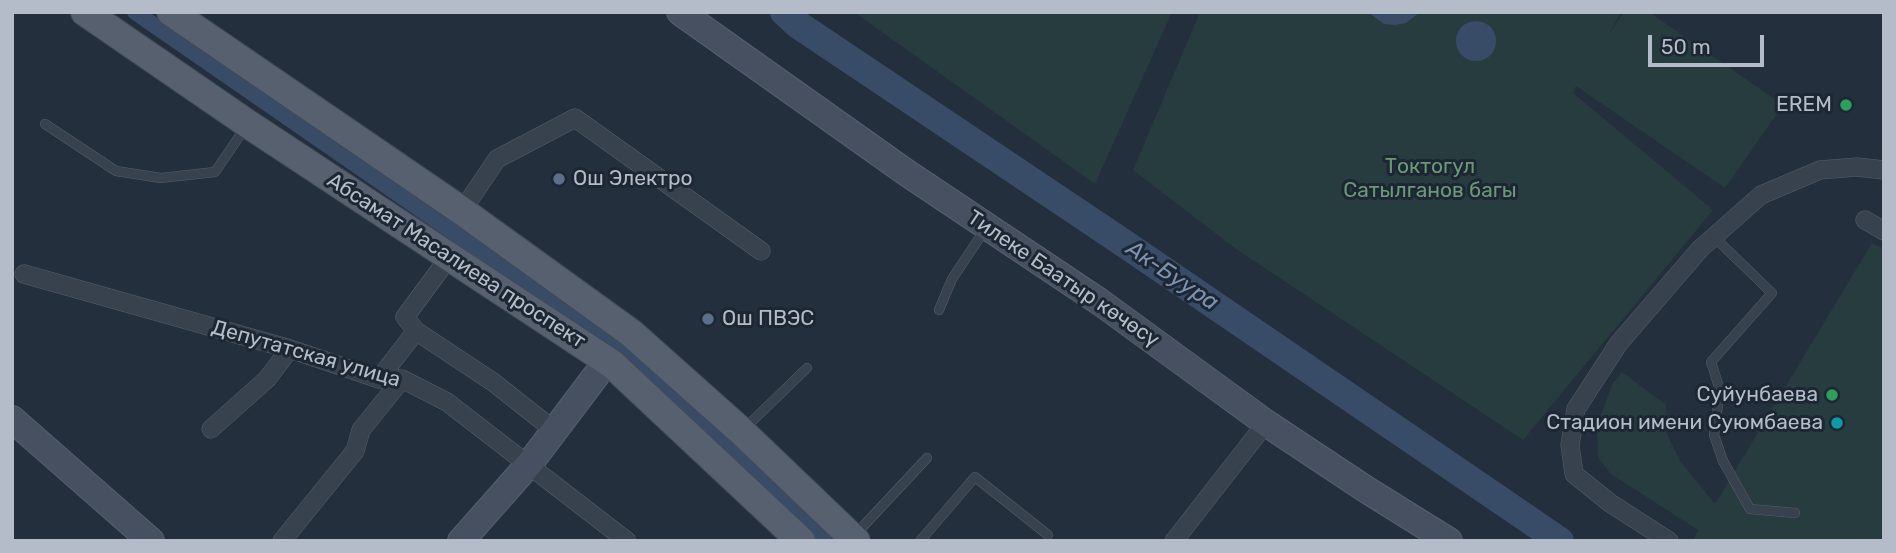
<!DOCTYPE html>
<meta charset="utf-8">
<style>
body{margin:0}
#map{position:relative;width:1896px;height:553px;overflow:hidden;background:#242f3e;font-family:Rubik,sans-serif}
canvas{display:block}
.frame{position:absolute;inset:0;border:14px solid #b4bcc9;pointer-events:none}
.scale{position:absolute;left:1648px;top:35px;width:116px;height:32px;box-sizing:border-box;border:4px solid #b4bcc9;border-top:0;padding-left:9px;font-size:21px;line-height:24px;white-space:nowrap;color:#b4bcc9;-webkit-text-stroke:5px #1d2633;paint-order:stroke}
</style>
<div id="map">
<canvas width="1896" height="553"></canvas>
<div class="frame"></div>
<div class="scale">50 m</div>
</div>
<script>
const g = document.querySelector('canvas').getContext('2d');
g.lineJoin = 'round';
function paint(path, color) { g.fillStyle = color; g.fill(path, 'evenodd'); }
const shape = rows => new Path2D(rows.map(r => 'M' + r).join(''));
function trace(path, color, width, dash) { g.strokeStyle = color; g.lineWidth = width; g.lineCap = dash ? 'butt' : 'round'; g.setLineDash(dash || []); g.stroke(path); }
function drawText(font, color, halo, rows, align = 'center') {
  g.font = font + ' Rubik,sans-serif'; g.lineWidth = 6; g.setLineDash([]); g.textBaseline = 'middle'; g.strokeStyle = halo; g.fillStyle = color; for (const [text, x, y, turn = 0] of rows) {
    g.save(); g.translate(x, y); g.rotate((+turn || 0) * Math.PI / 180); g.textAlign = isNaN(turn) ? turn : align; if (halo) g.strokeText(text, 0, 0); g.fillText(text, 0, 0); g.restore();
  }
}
const green = shape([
 [854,12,1172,12,1095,184],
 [1200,12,1621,12,1609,34,1624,12,1649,12,1783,105,1725,188,1576,86,1573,93,1713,210,1523,440,1236,249,1133,170],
 [1872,243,1884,249,1884,541,1693,541,1698,530,1611,474,1598,458,1597,426,1612,385,1622,372,1666,405,1665,430,1680,461,1715,504]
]);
const water = shape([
 [1368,12,1420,12,1406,23,1395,25,1384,24],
 '1456 41a20 20 0 1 1 40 0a20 20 0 1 1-40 0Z'
]);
const canal = shape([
 [135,12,635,358,824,541]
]);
const river = shape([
 [784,12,797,24,1125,244,1560,541]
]);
const lane = shape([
 [45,124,116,171,161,178,215,172,245,128],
 [1713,236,1772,293,1711,362,1720,390,1714,435,1723,461,1750,509,1795,513],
 [939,310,952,279,986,228],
 [743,430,807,368],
 [854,536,927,458],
 [920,541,975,477,1048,535]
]);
const street = shape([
 [462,211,497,159,575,118,761,251],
 [1865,220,1884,231],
 [450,256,405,317,416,331,493,382,555,431],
 [24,274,290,349,379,379,402,379,447,402,627,541],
 [379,379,416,331],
 [211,429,267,379,290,349],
 [282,541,355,451,361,430,402,379],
 [1174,541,1266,423],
 [1669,541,1610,503,1574,474,1570,445,1576,409,1619,343,1700,249,1761,195,1820,170,1857,167,1884,170]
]);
const secondary = shape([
 [680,12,907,173,1100,302,1266,423,1367,490,1449,541],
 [12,419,151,541],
 [461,541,530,463,607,361]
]);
const primary = shape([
 [85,12,248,124,612,364,801,541],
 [171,12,462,211,631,333,741,431,856,541]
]);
const markers = [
 [1846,105,7,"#2e9e5b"],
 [559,179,7,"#5c6f8a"],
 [708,319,7,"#5c6f8a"],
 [1832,395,7,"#2e9e5b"],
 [1837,423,7,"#0f9aa8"]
];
const poiNames = [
 ["EREM",1832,105],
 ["Ош Электро",573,179,"left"],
 ["Ош ПВЭС",722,319,"left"],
 ["Суйунбаева",1818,395],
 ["Стадион имени Суюмбаева",1823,423]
];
const parkNames = [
 ["Токтогул",1430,167],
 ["Сатылганов багы",1430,191]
];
const streetNames = [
 ["Абсамат Масалиева проспект",456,261,33],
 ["Тилеке Баатыр көчөсү",1063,279,34],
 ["Депутатская улица",306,354,16]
];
const waterNames = [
 ["Ак-Буура",1172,276,34]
];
paint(green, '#263c3f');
paint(water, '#394c67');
trace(canal, '#394c67', 16);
trace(river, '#394c67', 28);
trace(lane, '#565f6c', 10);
trace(street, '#565f6c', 19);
trace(secondary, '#565f6c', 28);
trace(primary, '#414a57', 30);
trace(lane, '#38414e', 9);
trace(street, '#38414e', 18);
trace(secondary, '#465061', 26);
trace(primary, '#56606e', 28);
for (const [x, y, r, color] of markers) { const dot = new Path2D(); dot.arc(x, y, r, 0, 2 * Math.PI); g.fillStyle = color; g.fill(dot); trace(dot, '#1d2633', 2.5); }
drawText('21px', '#b4bcc9', '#1d2633', poiNames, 'right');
drawText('21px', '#6b9a76', '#1d2633', parkNames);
drawText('21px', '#b4bcc9', '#1d2633', streetNames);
drawText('italic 23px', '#7c92b1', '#1d2633', waterNames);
</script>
